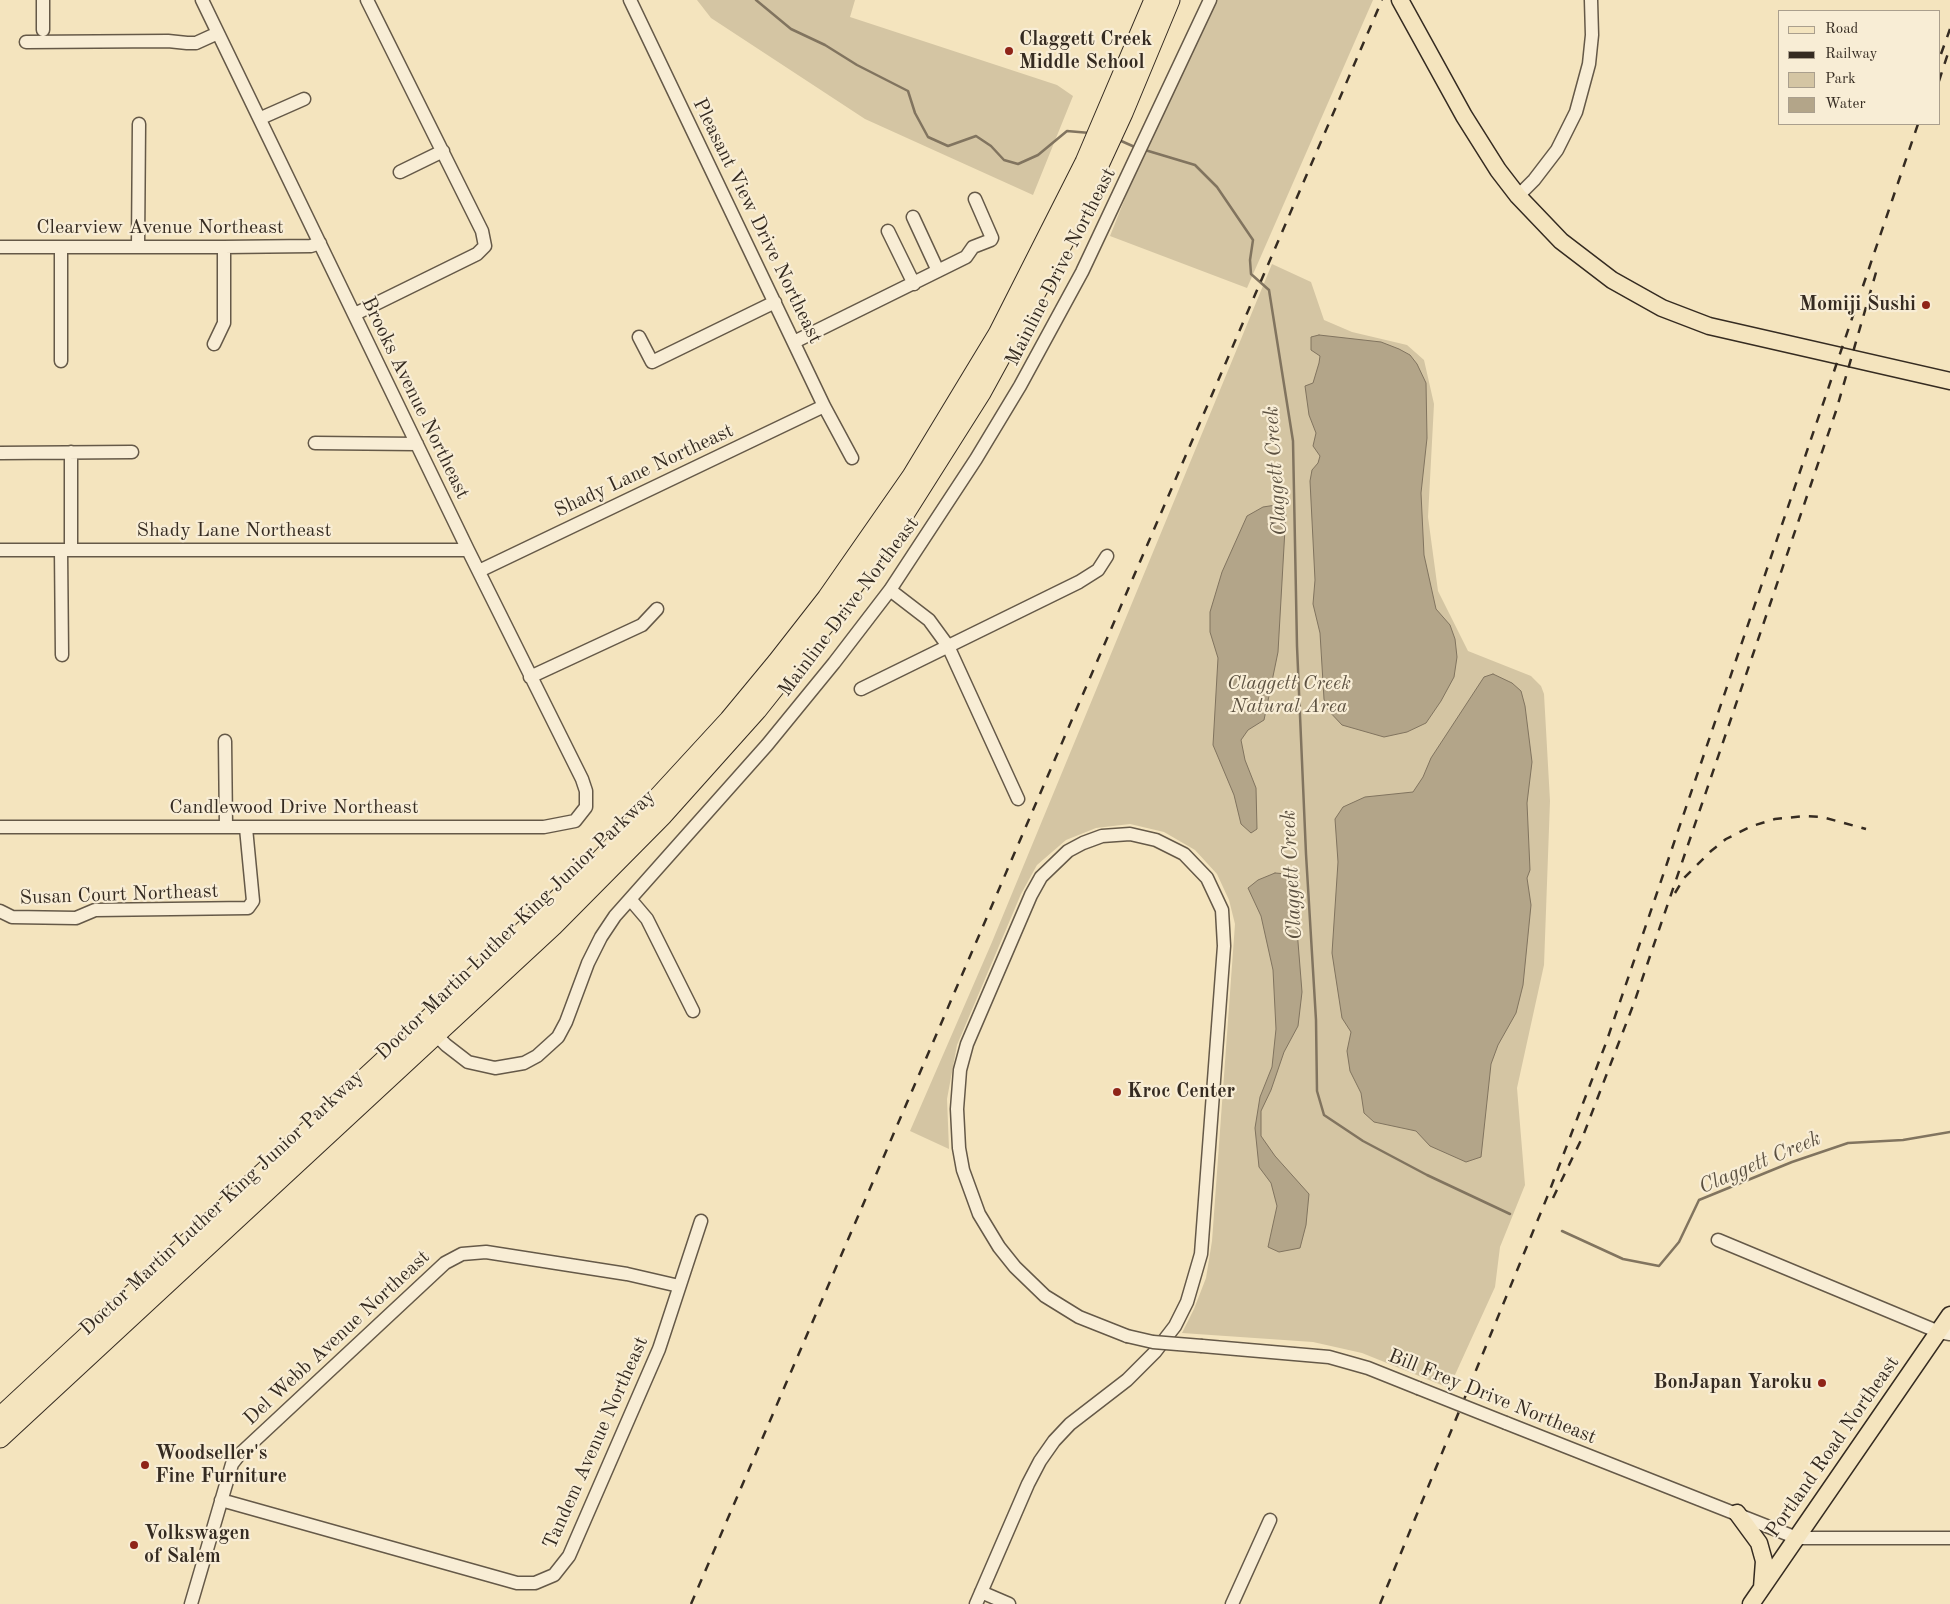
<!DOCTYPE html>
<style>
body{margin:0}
#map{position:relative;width:1950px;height:1604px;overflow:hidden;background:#f4e4be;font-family:"Old Standard TT",serif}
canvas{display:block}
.legend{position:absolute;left:1778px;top:10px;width:162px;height:115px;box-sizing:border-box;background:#f8edd5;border:1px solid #aa9f8d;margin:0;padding:6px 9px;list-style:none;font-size:15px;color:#352b21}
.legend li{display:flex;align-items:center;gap:10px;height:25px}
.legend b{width:25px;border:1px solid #aa9f8d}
</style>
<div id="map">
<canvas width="1950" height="1604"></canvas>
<ul class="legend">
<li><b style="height:6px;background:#f4e4be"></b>Road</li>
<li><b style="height:6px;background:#352b21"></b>Railway</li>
<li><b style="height:14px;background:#d4c5a3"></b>Park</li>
<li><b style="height:14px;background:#b3a589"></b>Water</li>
</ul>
</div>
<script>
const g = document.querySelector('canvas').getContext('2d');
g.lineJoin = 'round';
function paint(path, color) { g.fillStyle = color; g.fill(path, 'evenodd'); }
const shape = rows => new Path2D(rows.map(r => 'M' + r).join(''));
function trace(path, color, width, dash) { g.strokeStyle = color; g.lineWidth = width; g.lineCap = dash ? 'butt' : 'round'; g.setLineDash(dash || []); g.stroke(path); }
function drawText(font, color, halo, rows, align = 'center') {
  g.font = font + ' "Old Standard TT",serif'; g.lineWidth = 4.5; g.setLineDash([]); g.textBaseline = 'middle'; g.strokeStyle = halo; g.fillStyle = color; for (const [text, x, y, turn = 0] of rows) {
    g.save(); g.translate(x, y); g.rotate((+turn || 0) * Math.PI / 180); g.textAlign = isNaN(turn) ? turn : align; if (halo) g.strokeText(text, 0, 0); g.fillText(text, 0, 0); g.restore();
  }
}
const green = shape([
 [697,0,855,0,850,17,1057,85,1073,96,1033,195,865,119,711,18],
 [1204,0,1373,0,1247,288,1110,236],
 [1272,264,1311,282,1324,320,1352,332,1407,345,1424,360,1434,404,1428,517,1438,591,1468,651,1531,676,1541,686,1544,694,1550,801,1544,965,1517,1088,1525,1185,1500,1247,1495,1287,1449,1388,1362,1353,1313,1342,1182,1333,1194,1309,1206,1278,1212,1241,1235,924,1229,900,1217,874,1195,850,1164,832,1130,824,1096,828,1066,840,1037,865,1021,894,957,1045,947,1099,949,1149,910,1131,992,942]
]);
const water = shape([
 [1319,335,1381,342,1399,349,1410,355,1417,364,1426,383,1427,438,1421,493,1424,555,1436,609,1450,625,1455,639,1457,657,1454,677,1441,701,1426,723,1407,732,1384,737,1342,725,1327,709,1324,699,1320,633,1313,604,1315,580,1310,481,1312,470,1318,463,1320,456,1313,446,1316,433,1309,415,1305,386,1313,383,1319,363,1320,356,1311,350,1311,337,1319,335],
 [1276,505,1286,511,1278,652,1264,720,1248,730,1241,740,1245,760,1256,788,1257,829,1251,833,1241,824,1234,795,1213,745,1218,658,1210,632,1210,612,1222,572,1247,516,1263,507,1276,505],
 [1493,674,1512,683,1521,691,1525,706,1532,762,1527,803,1530,870,1527,878,1531,905,1523,985,1516,1013,1498,1045,1491,1064,1481,1157,1466,1162,1430,1146,1416,1131,1374,1122,1364,1113,1361,1093,1350,1071,1347,1051,1351,1032,1342,1018,1332,953,1338,862,1335,819,1343,807,1365,797,1413,792,1423,777,1431,758,1484,677,1493,674],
 [1275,873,1287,874,1293,880,1302,992,1298,1026,1284,1052,1271,1090,1261,1111,1261,1136,1275,1156,1309,1194,1306,1225,1300,1248,1279,1252,1268,1247,1277,1206,1271,1183,1259,1167,1255,1128,1260,1097,1272,1067,1276,1029,1273,970,1261,916,1248,888,1258,880,1275,873]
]);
const stream = shape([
 [756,0,791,29,825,45,857,65,908,91,915,113,928,137,948,146,976,136,991,146,1004,160,1018,164,1038,155,1067,131,1090,133],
 [1119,140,1137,148],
 [1145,150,1195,165,1217,187,1253,240,1250,260,1251,274,1269,290,1293,441,1297,646,1306,854,1316,1020,1317,1091,1324,1115,1363,1141,1427,1175,1510,1214],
 [1562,1231,1623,1259,1659,1266,1679,1242,1699,1200,1792,1162,1848,1143,1903,1140,1950,1132]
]);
const minor = shape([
 [43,0,43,30],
 [630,0,824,406,852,458],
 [26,42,168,41,187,43,196,43,218,33],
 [261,118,304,99],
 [400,172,443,151],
 [1518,196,1534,180,1557,150,1576,112,1589,64,1592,35,1591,0],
 [913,217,938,271],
 [888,231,914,284],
 [0,247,224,247,311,246,320,243],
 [138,247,139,124],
 [355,314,477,254,485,246,482,231,367,0],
 [639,337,652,362,775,302],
 [794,342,966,257,973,247,991,240,992,238,975,199],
 [214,344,224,323,224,247],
 [61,361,61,247],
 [315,443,417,444],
 [71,452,71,550],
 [0,453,132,452],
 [0,550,468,550],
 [61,550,62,655],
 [479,571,824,406],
 [890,590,929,620,948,646,1018,799],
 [530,677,642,625,657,609],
 [861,689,1079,582,1098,570,1107,556],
 [225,741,226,827],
 [0,827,544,827,575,821,586,807,586,791,582,779,468,550,202,0],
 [630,899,647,919,693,1011],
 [0,911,12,917,76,918,95,910,248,908,253,901,246,828],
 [430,1029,446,1045,468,1062,495,1068,524,1063,537,1056,558,1037,566,1022,588,963,601,937,615,916,767,745,834,663,890,590,976,459,1020,386,1082,272,1210,0],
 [1718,1240,1939,1332,1950,1334],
 [1202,1346,1329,1357,1368,1368,1418,1388],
 [1506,1423,1797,1538,1950,1538],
 [221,1500,517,1583,535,1583,554,1575,569,1556,659,1349,701,1221],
 [981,1592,1009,1604],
 [191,1604,232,1464,239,1455,445,1263,462,1254,486,1252,627,1274,679,1286],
 [976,1604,1028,1484,1040,1461,1054,1441,1070,1424,1127,1380,1155,1352,1175,1326,1187,1302,1201,1254,1224,946,1222,910,1207,878,1184,854,1156,840,1130,834,1102,836,1083,843,1068,851,1041,877,1031,895,967,1044,960,1070,957,1109,959,1148,963,1170,979,1214,999,1247,1015,1267,1045,1296,1079,1317,1127,1336],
 [1232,1604,1270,1520]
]);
const major = shape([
 [1400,0,1464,116,1498,170,1518,196,1561,241,1612,280,1662,308,1709,326,1950,381],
 [1737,1513,1759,1543,1764,1561,1762,1588],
 [1751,1604,1950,1315]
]);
const highway = shape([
 [0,1417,602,858,729,720,777,662,827,598,912,476,998,334,1085,162,1154,0],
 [0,1438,553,926,663,815,757,710,830,618,895,529,981,393,1063,243,1123,113,1170,0]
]);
const rail = shape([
 [1941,54,1950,29],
 [1939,81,1950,47],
 [1675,893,1684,878,1711,851,1726,839,1752,826,1775,819,1805,816,1822,817,1866,829],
 [1553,1198,1583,1136,1634,1003,1836,411,1877,269],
 [691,1604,1382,0],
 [1380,1604,1548,1195,1606,1043,1918,124]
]);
const minorBridge = shape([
 [1127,1336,1153,1342,1202,1346],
 [1418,1388,1506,1423]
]);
const markers = [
 [1009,51,5,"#8f2418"],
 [1926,305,5,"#8f2418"],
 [1117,1092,5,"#8f2418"],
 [1822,1383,5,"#8f2418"],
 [145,1465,5,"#8f2418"],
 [134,1545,5,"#8f2418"]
];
const poiNames = [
 ["Claggett Creek",1019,40],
 ["Middle School",1019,63],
 ["Momiji Sushi",1916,305,"right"],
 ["Kroc Center",1127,1092],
 ["BonJapan Yaroku",1812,1383,"right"],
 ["Woodseller's",155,1454],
 ["Fine Furniture",155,1477],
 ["Volkswagen",144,1534],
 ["of Salem",144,1557]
];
const streetNames = [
 ["Pleasant View Drive Northeast",757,221,64],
 ["Clearview Avenue Northeast",160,228],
 ["Mainline Drive Northeast",1061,267,-63],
 ["Brooks Avenue Northeast",415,398,64],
 ["Shady Lane Northeast",644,471,-25],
 ["Shady Lane Northeast",234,531],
 ["Mainline Drive Northeast",849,607,-53],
 ["Candlewood Drive Northeast",294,808],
 ["Susan Court Northeast",119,895,-2],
 ["Doctor Martin Luther King Junior Parkway",516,925,-44],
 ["Doctor Martin Luther King Junior Parkway",222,1203,-43],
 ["Del Webb Avenue Northeast",337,1338,-43],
 ["Bill Frey Drive Northeast",1492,1397,22],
 ["Tandem Avenue Northeast",596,1443,-66],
 ["Portland Road Northeast",1833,1447,-55]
];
const parkNames = [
 ["Claggett Creek",1289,684],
 ["Natural Area",1289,707]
];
const waterNames = [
 ["Claggett Creek",1276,471,-94],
 ["Claggett Creek",1292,875,-93],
 ["Claggett Creek",1760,1163,-23]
];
paint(green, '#d4c5a3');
paint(water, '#b3a589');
trace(water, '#81745f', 1);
trace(stream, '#81745f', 2.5);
trace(minor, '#655948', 15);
trace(major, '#352b21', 19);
trace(highway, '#352b21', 21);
trace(minor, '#f8edd5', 12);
trace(major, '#f4e4be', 16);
trace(highway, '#f4e4be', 19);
trace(rail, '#352b21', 2.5, [9, 9]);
trace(minorBridge, '#655948', 15, []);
trace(minorBridge, '#f8edd5', 12);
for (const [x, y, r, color] of markers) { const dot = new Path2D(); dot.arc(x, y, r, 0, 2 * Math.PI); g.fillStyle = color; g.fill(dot); trace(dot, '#f8edd5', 2); }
drawText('bold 20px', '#352b21', '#f8edd5', poiNames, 'left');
drawText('20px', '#352b21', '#f8edd5', streetNames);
drawText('italic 20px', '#5d5242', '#f8edd5', parkNames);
drawText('italic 21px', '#5b5040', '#f8edd5', waterNames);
</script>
